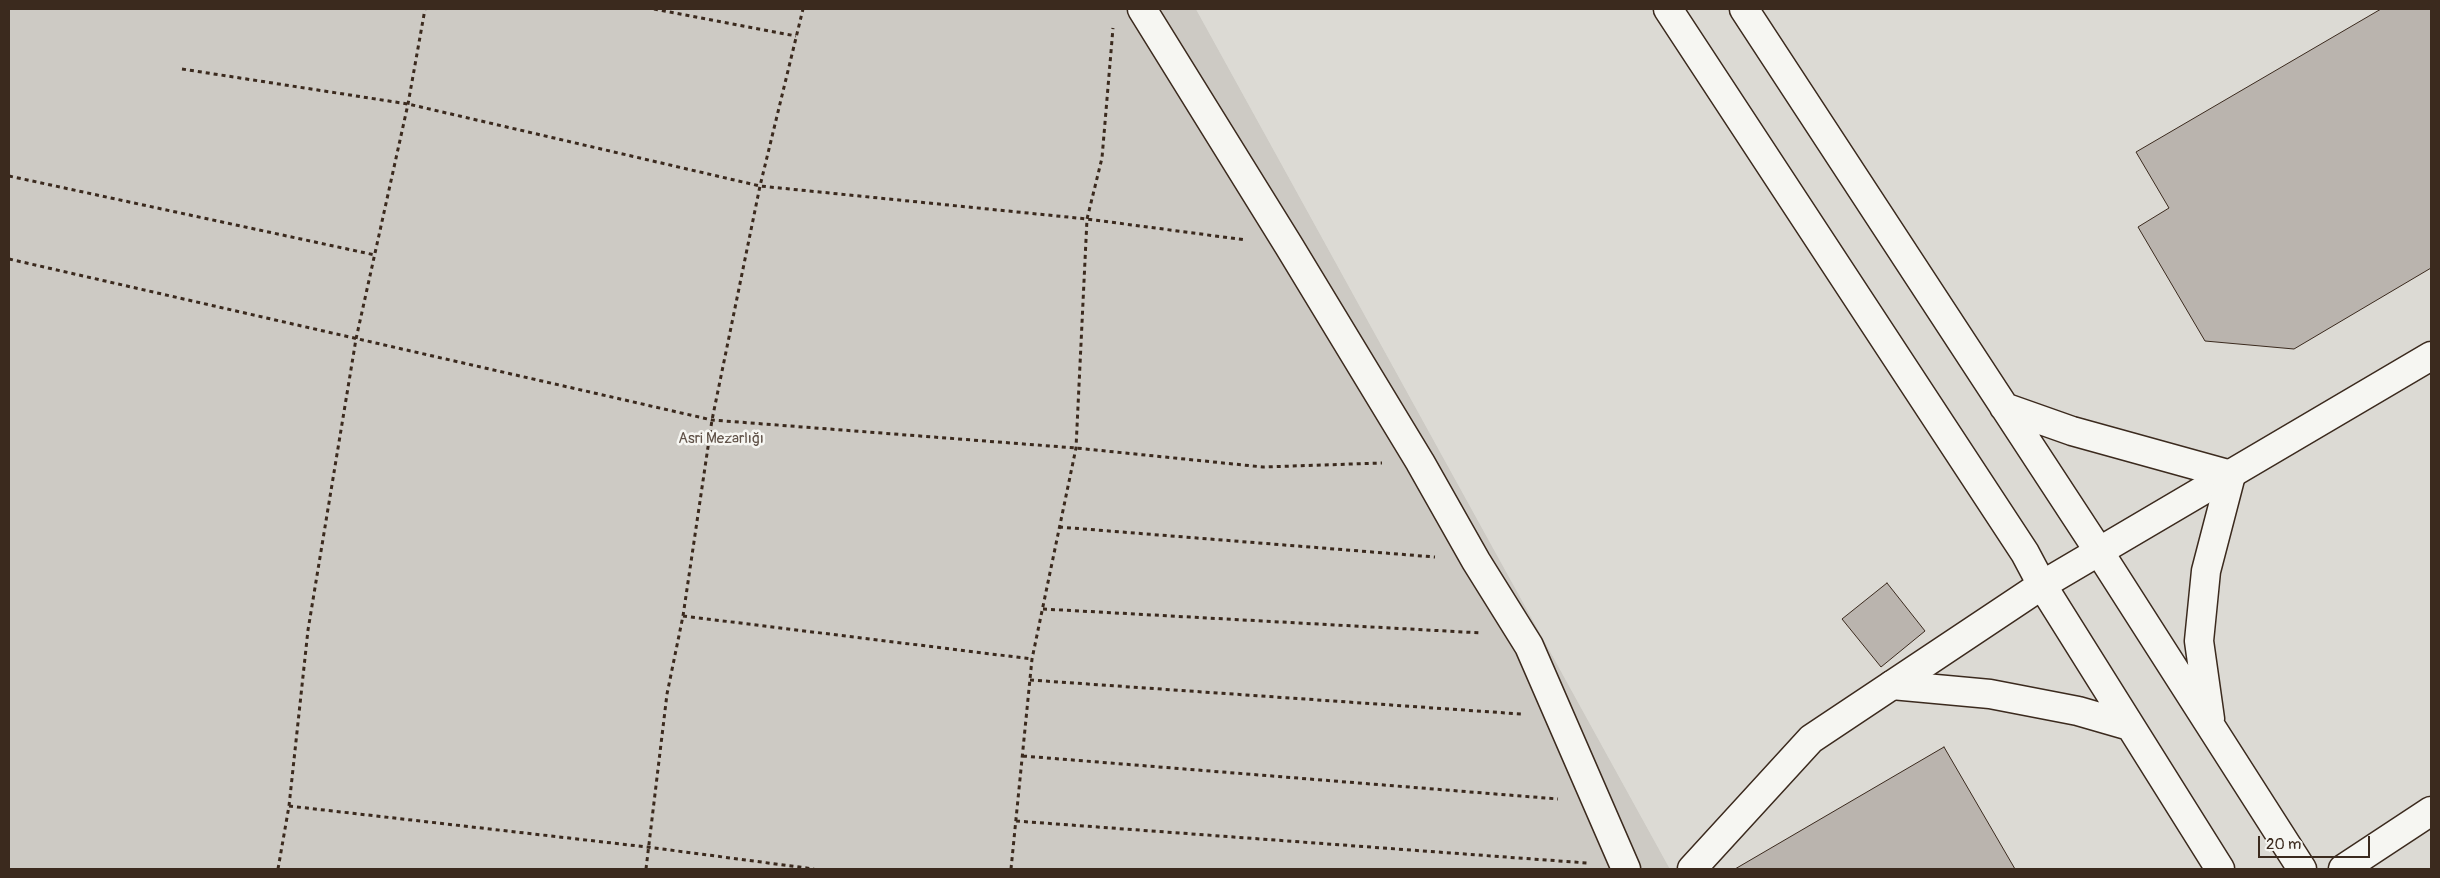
<!DOCTYPE html>
<meta charset="utf-8">
<style>
body{margin:0}
#map{position:relative;width:2440px;height:878px;overflow:hidden;background:#ebeae5;font-family:Pangolin,sans-serif}
canvas{display:block}
.frame{position:absolute;inset:0;border:10px solid #3b2a1e;pointer-events:none}
.scale{position:absolute;left:2258px;top:836px;width:112px;height:22px;box-sizing:border-box;border:2px solid #3b2a1e;border-top:0;padding-left:6px;font-size:15px;line-height:18px;white-space:nowrap;color:#3b2a1e;-webkit-text-stroke:4px #f6f6f2;paint-order:stroke}
</style>
<div id="map">
<canvas width="2440" height="878"></canvas>
<div class="frame"></div>
<div class="scale">20 m</div>
</div>
<script>
const g = document.querySelector('canvas').getContext('2d');
g.lineJoin = 'round';
function paint(path, color) { g.fillStyle = color; g.fill(path, 'evenodd'); }
const shape = rows => new Path2D(rows.map(r => 'M' + r).join(''));
function trace(path, color, width, dash) { g.strokeStyle = color; g.lineWidth = width; g.lineCap = dash ? 'butt' : 'round'; g.setLineDash(dash || []); g.stroke(path); }
function drawText(font, color, halo, rows, align = 'center') {
  g.font = font + ' Pangolin,sans-serif'; g.lineWidth = 5; g.setLineDash([]); g.textBaseline = 'middle'; g.strokeStyle = halo; g.fillStyle = color; for (const [text, x, y, turn = 0] of rows) {
    g.save(); g.translate(x, y); g.rotate((+turn || 0) * Math.PI / 180); g.textAlign = isNaN(turn) ? turn : align; if (halo) g.strokeText(text, 0, 0); g.fillText(text, 0, 0); g.restore();
  }
}
const built = shape([
 [1196,9,2431,9,2431,869,1670,869]
]);
const green = shape([
 [9,9,1196,9,1670,869,9,869]
]);
const building = shape([
 [2381,9,2431,9,2431,268,2294,349,2205,341,2138,227,2169,208,2136,152,2381,9],
 [1887,583,1925,631,1881,667,1842,619,1887,583],
 [1944,747,2015,869,1735,869,1944,747]
]);
const path = shape([
 [654,9,796,36],
 [182,69,408,104,760,186,1087,219,1246,240],
 [9,176,375,255],
 [9,259,712,420,1076,448,1263,467,1382,463],
 [1059,527,1435,557],
 [1043,609,1482,633],
 [683,616,1032,659],
 [1030,680,1521,714],
 [1023,756,1558,799],
 [289,806,647,847,814,869],
 [1016,821,1587,863],
 [278,869,289,806,308,630,356,339,408,104,425,9],
 [646,869,667,694,683,616,712,420,760,186,803,9],
 [1011,869,1032,659,1076,448,1087,219,1102,158,1113,28]
]);
const minor = shape([
 [1142,9,1289,246,1420,462,1476,561,1529,646,1626,869],
 [1692,869,1811,739,2042,585,2431,356],
 [2343,869,2431,811]
]);
const major = shape([
 [1668,9,2025,553,2042,585,2220,869],
 [1744,9,2100,553,2302,869],
 [2004,407,2072,431,2231,475,2206,571,2199,641,2210,719],
 [1892,685,1990,694,2078,711,2130,726]
]);
const parkNames = [
 ["Asri Mezarlığı",721,439]
];
paint(built, '#dcdad4');
paint(green, '#cdcac4');
paint(building, '#bab4ae');
trace(building, '#3b2a1e', 1);
trace(minor, '#3b2a1e', 31);
trace(major, '#3b2a1e', 31);
trace(path, '#3b2a1e', 3, [4, 4]);
trace(minor, '#f6f6f2', 28);
trace(major, '#f6f6f2', 28);
drawText('15px', '#605248', '#f6f6f2', parkNames);
</script>
